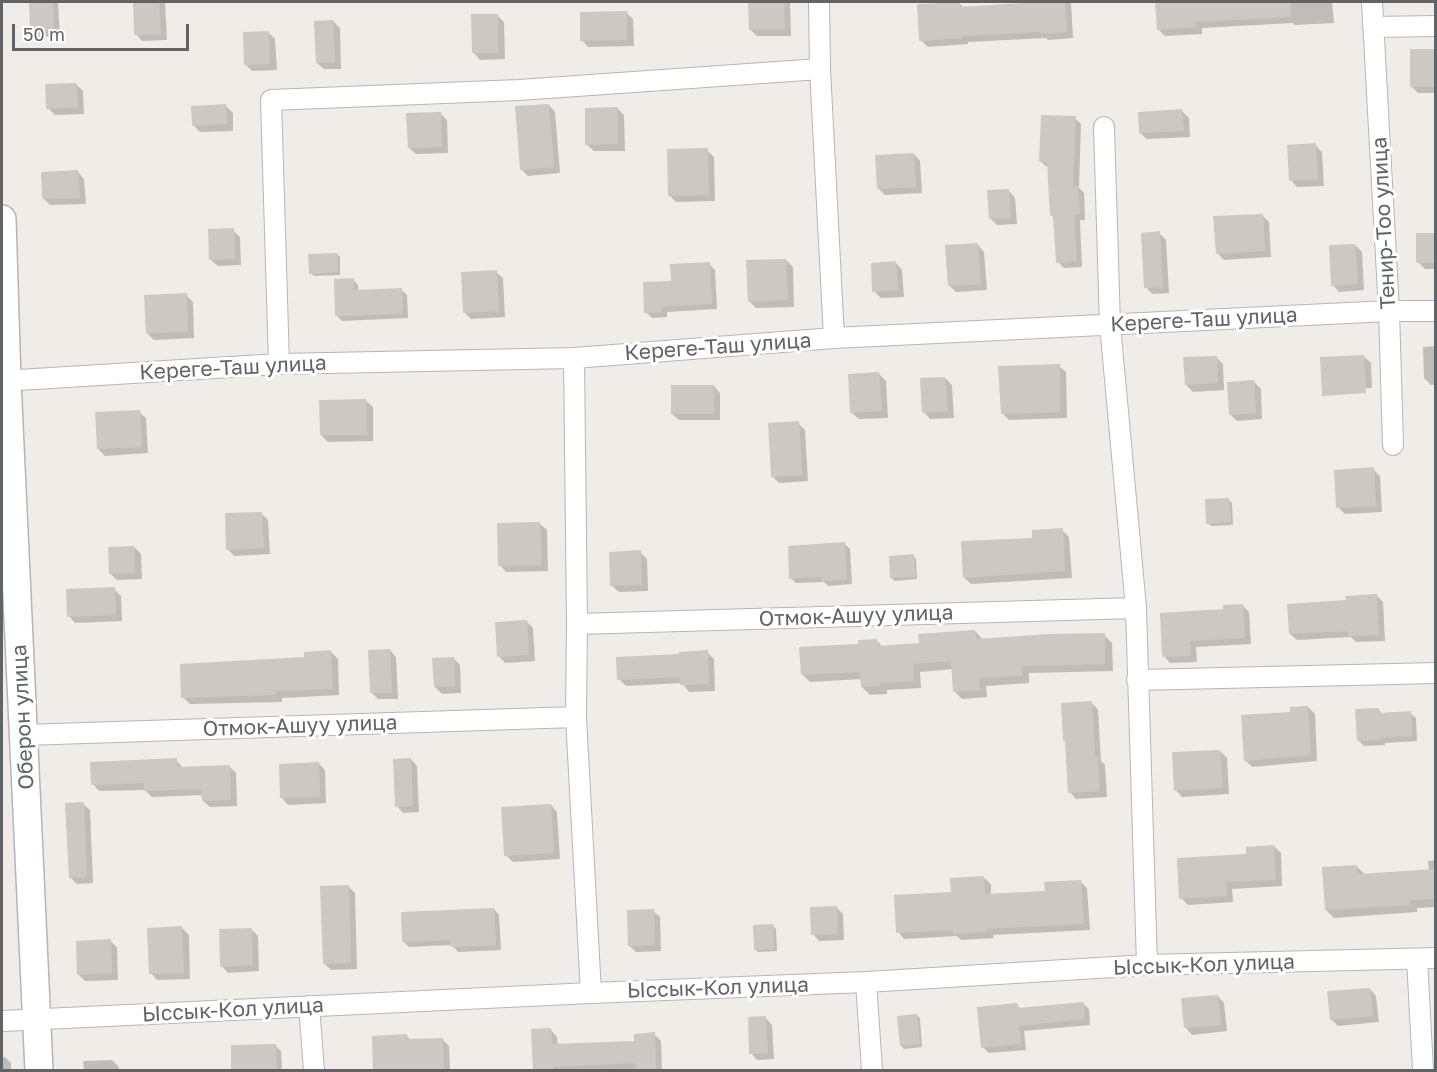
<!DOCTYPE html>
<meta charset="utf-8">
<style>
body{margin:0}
#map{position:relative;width:1437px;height:1072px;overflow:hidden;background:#f0ede8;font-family:"Golos Text",sans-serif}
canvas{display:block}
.frame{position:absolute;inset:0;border:3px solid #5f6467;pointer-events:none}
.scale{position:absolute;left:12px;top:24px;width:177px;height:27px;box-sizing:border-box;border:3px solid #5f6467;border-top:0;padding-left:8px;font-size:18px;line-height:21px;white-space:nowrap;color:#5f6467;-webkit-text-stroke:4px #fff;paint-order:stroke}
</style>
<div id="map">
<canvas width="1437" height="1072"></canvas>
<div class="frame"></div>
<div class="scale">50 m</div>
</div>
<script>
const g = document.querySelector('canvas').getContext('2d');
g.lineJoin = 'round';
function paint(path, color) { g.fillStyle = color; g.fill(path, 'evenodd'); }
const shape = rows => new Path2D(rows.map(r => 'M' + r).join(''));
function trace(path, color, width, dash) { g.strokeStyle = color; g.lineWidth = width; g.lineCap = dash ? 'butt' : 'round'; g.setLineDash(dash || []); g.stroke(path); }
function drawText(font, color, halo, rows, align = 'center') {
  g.font = font + ' "Golos Text",sans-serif'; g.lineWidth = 6; g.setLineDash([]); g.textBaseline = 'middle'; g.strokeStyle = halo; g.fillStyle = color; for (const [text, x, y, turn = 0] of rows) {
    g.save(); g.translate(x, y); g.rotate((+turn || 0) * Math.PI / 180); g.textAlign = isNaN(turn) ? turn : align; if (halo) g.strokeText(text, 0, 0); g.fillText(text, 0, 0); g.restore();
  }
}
const shadow = shape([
 [31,2,58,2,60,36,39,37,32,30],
 [134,2,165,2,167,40,142,41,136,34],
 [750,2,790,2,791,36,757,36,751,30],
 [1040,2,1070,2,1071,3,1073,38,1048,40,1046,38,968,42,968,44,928,47,921,40,959,3,964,8,1040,4],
 [1156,2,1332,2,1334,23,1295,25,1293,23,1202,28,1202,34,1165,36,1158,29],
 [626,12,633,19,634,46,588,47,582,40],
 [497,15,504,22,505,59,480,60,474,53],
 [333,21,340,28,341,69,324,69,317,63],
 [268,32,275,39,277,70,252,71,246,65],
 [1436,51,1436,93,1418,93,1412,87],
 [76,84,83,91,84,114,55,115,48,108],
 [549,105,555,112,560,173,528,176,521,169],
 [226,106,233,113,233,131,200,132,193,125],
 [617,108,624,115,625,151,594,151,587,145],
 [1182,111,1189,118,1190,137,1147,139,1140,133],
 [440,113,447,120,448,153,416,154,409,148],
 [1075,118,1081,124,1079,188,1084,193,1085,220,1080,220,1082,267,1064,268,1058,262,1055,219,1051,215,1048,167,1047,167,1040,161],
 [1315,145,1322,152,1324,186,1297,187,1291,180],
 [707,150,714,157,715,201,676,202,669,195],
 [914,154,920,161,922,193,885,195,879,189],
 [78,172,84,179,86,204,50,205,43,198],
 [1009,191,1015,198,1017,224,997,225,990,218],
 [1262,215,1269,222,1271,257,1224,260,1217,253],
 [233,230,240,237,241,265,218,266,211,260],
 [1159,233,1166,240,1169,293,1152,294,1146,287],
 [1436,234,1436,269,1425,269,1418,262],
 [978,245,984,252,987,290,956,292,949,285],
 [1355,245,1362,252,1364,290,1339,292,1333,285],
 [337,254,340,257,340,275,314,276,311,273],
 [786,260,793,267,794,307,756,308,749,301],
 [896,263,902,270,904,297,881,298,874,291],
 [709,264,715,270,717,309,667,312,667,317,652,318,646,312,672,282],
 [496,272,503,278,505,317,471,319,464,312],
 [353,280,358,285,358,292,401,290,407,295,408,318,342,321,337,316],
 [186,295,193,302,194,338,154,340,147,333],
 [1436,346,1436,385,1431,385,1424,378,1423,347],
 [1216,357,1223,364,1224,390,1193,392,1186,385],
 [1364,357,1371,363,1372,388,1330,390],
 [1059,366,1066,372,1067,418,1009,420,1002,413],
 [879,374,886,381,888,418,859,419,852,413],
 [945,378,952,385,954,418,930,419,924,412],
 [1254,382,1261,389,1262,419,1237,421,1230,414],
 [714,386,720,393,720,420,679,420,672,414],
 [366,401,373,407,373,441,328,442,321,435],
 [139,412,146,418,148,453,105,456,98,449],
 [798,423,805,430,808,481,779,483,772,476],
 [1373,469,1380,476,1382,512,1345,514,1338,507],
 [1229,500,1232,503,1233,525,1211,526,1208,523],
 [261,513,268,520,270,554,234,556,228,549],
 [540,524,547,530,548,571,506,572,500,565],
 [1062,530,1069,537,1072,578,971,584,965,578],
 [844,543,850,549,852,584,828,586,824,582,796,583,791,578],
 [134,547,141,554,142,579,117,580,110,573],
 [640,552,647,559,648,591,619,592,612,586],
 [913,556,916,559,917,579,895,581,892,578],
 [114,589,121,596,122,621,75,623,69,616],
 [1376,595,1383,602,1385,641,1356,642,1351,637,1297,640,1290,634,1347,602],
 [1242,605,1249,612,1251,644,1196,647,1197,662,1170,663,1164,656,1225,610],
 [527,622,533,628,535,661,505,663,499,656],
 [975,631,983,640,1104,635,1112,643,1113,671,1029,673,1029,683,986,686,987,697,962,699,954,691,953,669,920,672,921,688,887,690,887,694,870,695,862,687,862,679,810,682,802,674,860,646,877,641,883,647,920,645],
 [390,650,396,657,398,699,378,699,372,693],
 [331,652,338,659,339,695,282,698,282,702,190,704,183,697,306,658],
 [707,652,714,659,715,691,689,692,682,683,626,686,619,679,681,656],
 [453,658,460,665,461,693,442,694,435,687],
 [1092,703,1098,710,1101,761,1105,765,1107,797,1076,799,1070,792],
 [1308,707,1315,714,1317,761,1252,767,1245,760,1292,713],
 [1378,709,1383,715,1410,713,1416,718,1417,741,1385,743,1385,745,1364,746,1359,741],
 [1220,751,1227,758,1229,794,1182,797,1176,790],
 [411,759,417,766,419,812,403,813,397,806],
 [176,760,183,768,229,766,236,773,237,806,210,807,203,801,203,795,152,797,145,790,99,791,93,784],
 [318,763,325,770,326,803,288,805,282,798],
 [83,804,90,810,93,883,77,884,70,877],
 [551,805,557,812,560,859,513,862,506,855],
 [1274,846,1281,853,1282,886,1232,889,1233,902,1188,905,1181,898,1248,855],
 [1436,860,1436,907,1417,908,1417,912,1334,918,1326,910,1357,867,1366,875,1429,871,1428,861],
 [984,878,991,884,991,895,1046,892,1080,881,1087,888,1090,930,993,935,994,938,961,940,957,936,904,939,898,932,952,893],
 [348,886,355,893,357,969,331,970,324,963],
 [836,907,843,914,844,940,819,941,813,934],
 [494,909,499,915,501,950,458,952,452,945,409,947,403,941],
 [653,911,660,917,661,951,636,952,629,945],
 [773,926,776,929,777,951,758,952,755,949],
 [182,928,189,935,190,979,157,980,151,973],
 [251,929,258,936,259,971,228,973,222,966],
 [110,941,117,947,118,980,85,981,78,974],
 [1370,989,1376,996,1379,1022,1338,1026,1331,1019],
 [1218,996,1224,1003,1227,1031,1192,1035,1186,1028],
 [1083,1003,1089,1009,1090,1025,1024,1031,1026,1050,989,1053,983,1047,1016,1004,1021,1009],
 [917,1015,920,1018,922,1047,904,1049,901,1046],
 [766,1018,772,1025,774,1059,757,1060,751,1053],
 [551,1030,557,1037,558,1045,636,1042,654,1034,661,1041,662,1070,534,1070],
 [407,1036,411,1041,442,1039,449,1046,450,1070,375,1070],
 [276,1046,281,1051,282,1070,233,1070],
 [2,1057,5,1057,11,1063,11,1070,2,1070],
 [112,1060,119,1067,119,1070,84,1070,83,1061]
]);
const building = shape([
 [29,2,53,2,54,30,30,31],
 [133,2,159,2,161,34,134,35],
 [748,2,784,2,785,29,749,30],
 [960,2,960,7,1038,2,1065,2,1067,32,1040,34,1040,32,962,36,962,38,919,41,917,4],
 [1155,2,1290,2,1291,17,1195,22,1196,27,1157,30],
 [627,11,627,40,580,41,580,12],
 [471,14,498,14,498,53,472,53],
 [333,20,335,62,316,63,314,21],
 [269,31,270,64,244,65,243,32],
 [1410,49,1436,49,1436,87,1410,87],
 [76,83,78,107,46,109,45,84],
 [226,104,227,124,192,126,191,106],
 [549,104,554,167,520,170,515,106],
 [618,107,618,144,585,145,585,108],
 [1182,109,1184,131,1139,133,1138,112],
 [441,112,442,147,408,148,406,113],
 [1041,115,1076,116,1073,186,1078,186,1080,214,1074,215,1077,261,1056,263,1053,216,1050,216,1047,162,1039,162],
 [1316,143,1318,179,1289,181,1287,145],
 [708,148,709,195,668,196,667,149],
 [914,153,916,187,877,189,875,155],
 [78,170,80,198,42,199,41,172],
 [1009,189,1011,218,989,219,987,190],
 [1263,214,1265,251,1216,254,1213,216],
 [234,228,235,259,209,260,208,229],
 [1160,231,1163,287,1144,288,1141,233],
 [1416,233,1436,233,1436,263,1416,263],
 [978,243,981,284,948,286,945,245],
 [1355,244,1358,284,1331,286,1329,245],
 [337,253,338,272,309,274,308,254],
 [786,259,788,300,748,302,746,260],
 [896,261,898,290,872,292,871,263],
 [710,262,712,304,662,307,662,312,644,313,643,282,671,281,670,264],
 [497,270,499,311,463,313,461,272],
 [354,278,354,290,402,288,403,314,335,316,334,279],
 [187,293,188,332,146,333,144,295],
 [1364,355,1366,393,1322,396,1320,357],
 [1217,356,1218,383,1185,385,1183,357],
 [1060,364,1060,412,1001,414,998,366],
 [879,372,882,411,850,413,848,374],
 [945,377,948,411,922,413,920,378],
 [1254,380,1256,413,1229,415,1227,382],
 [671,385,714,385,714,414,671,414],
 [366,399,367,435,320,435,319,400],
 [140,410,142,447,97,449,95,412],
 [799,421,802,475,771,477,768,423],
 [1374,467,1376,506,1336,508,1334,470],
 [1229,498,1231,522,1206,524,1205,499],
 [262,512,264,548,226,550,225,513],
 [540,522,542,565,498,566,497,523],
 [1063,528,1065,571,963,578,961,541,1032,538,1032,530],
 [845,542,847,580,821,581,821,577,789,579,788,546],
 [134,546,135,573,109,574,108,547],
 [641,550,642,585,610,586,609,552],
 [914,554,915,577,890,578,889,556],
 [115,587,116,615,67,617,66,589],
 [1377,594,1379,635,1348,636,1348,631,1289,634,1287,604,1346,600,1345,596],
 [1243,604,1245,638,1190,641,1191,656,1162,657,1160,613,1223,609,1223,605],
 [527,620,529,655,497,657,495,622],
 [975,630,976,639,1049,634,1105,633,1105,664,1022,666,1022,676,979,678,980,690,953,692,951,661,913,664,914,681,880,683,880,686,861,687,860,672,801,675,799,647,858,644,858,640,877,639,878,646,919,643,918,634],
 [390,649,392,693,370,693,368,650],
 [331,650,333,689,276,691,276,695,181,698,180,664,304,657,304,652],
 [708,650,709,684,680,685,680,677,617,680,616,657,679,654,679,652],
 [454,657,455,686,434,687,432,658],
 [1092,701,1095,757,1098,756,1100,791,1068,793,1065,741,1063,741,1061,703],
 [1308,706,1311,755,1244,761,1241,715,1290,712,1290,707],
 [1379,708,1379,713,1411,711,1412,736,1380,738,1381,740,1357,741,1355,709],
 [1220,750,1223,788,1174,791,1172,752],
 [177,758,177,767,230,765,231,800,202,801,201,789,144,791,144,783,91,785,90,762],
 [411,758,413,806,395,807,393,759],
 [319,762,320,797,280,798,279,764],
 [84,802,87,877,69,878,65,803],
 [551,804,554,853,504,856,501,807],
 [1274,845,1276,880,1226,882,1227,896,1179,899,1177,858,1246,854,1246,847],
 [1357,865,1358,874,1436,869,1436,899,1410,900,1410,905,1325,910,1322,867],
 [984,876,985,894,1045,891,1044,882,1081,880,1084,924,987,929,987,932,953,934,953,930,896,933,894,895,951,892,950,878],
 [349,885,351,963,323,964,320,886],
 [837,906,838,934,811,935,810,907],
 [494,908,496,945,451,947,450,940,402,942,401,912],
 [654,909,655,945,628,946,627,910],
 [773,924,774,949,754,950,753,925],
 [182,926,184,973,149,974,147,928],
 [252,928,253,965,220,967,219,929],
 [111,939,112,973,77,975,76,941],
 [1370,988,1373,1016,1330,1020,1327,991],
 [1218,995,1221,1025,1184,1028,1181,998],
 [1084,1002,1085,1019,1019,1026,1021,1044,981,1048,977,1007,1017,1003,1018,1008],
 [917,1014,920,1044,900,1046,897,1016],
 [766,1016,768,1053,749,1054,748,1017],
 [551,1028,552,1044,634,1041,634,1034,655,1032,656,1071,636,1071,635,1063,553,1067,553,1071,533,1071,531,1029],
 [407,1034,407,1039,443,1038,444,1069,373,1071,372,1036],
 [276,1044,277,1071,231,1071,231,1045]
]);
const street = shape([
 [819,2,820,69,834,338],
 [1372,2,1389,311,1393,445],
 [1373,27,1436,26],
 [1104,127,1110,325,1136,608,1147,965],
 [574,358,577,624,576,717,591,993],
 [279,364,271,100,519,90,820,69],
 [2,381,279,364,574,358,834,338,1389,311,1436,311],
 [577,624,1136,608],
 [1137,680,1436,673],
 [24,735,576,717],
 [1417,959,1423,1070],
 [866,982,872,1070],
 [309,1006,314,1070],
 [2,1021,591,993,866,982,1147,965,1436,958]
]);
const secondary = shape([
 [2,219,7,381,39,1070]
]);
const streetNames = [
 ["Тенир-Тоо улица",1384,223,-93],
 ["Кереге-Таш улица",1204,320,-3],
 ["Кереге-Таш улица",718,347,-4],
 ["Кереге-Таш улица",233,368,-3],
 ["Отмок-Ашуу улица",856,616,-2],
 ["Оберон улица",23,717,-93],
 ["Отмок-Ашуу улица",300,726,-2],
 ["Ыссык-Кол улица",1204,965,-2],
 ["Ыссык-Кол улица",718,988,-2],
 ["Ыссык-Кол улица",233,1010,-3]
];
paint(shadow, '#0003');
paint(building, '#ccc8c4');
trace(street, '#b3b6b9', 22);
trace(secondary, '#b2b5b9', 30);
trace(street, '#fff', 20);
trace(secondary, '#fff', 27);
drawText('21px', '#5f6467', '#fff', streetNames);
</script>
